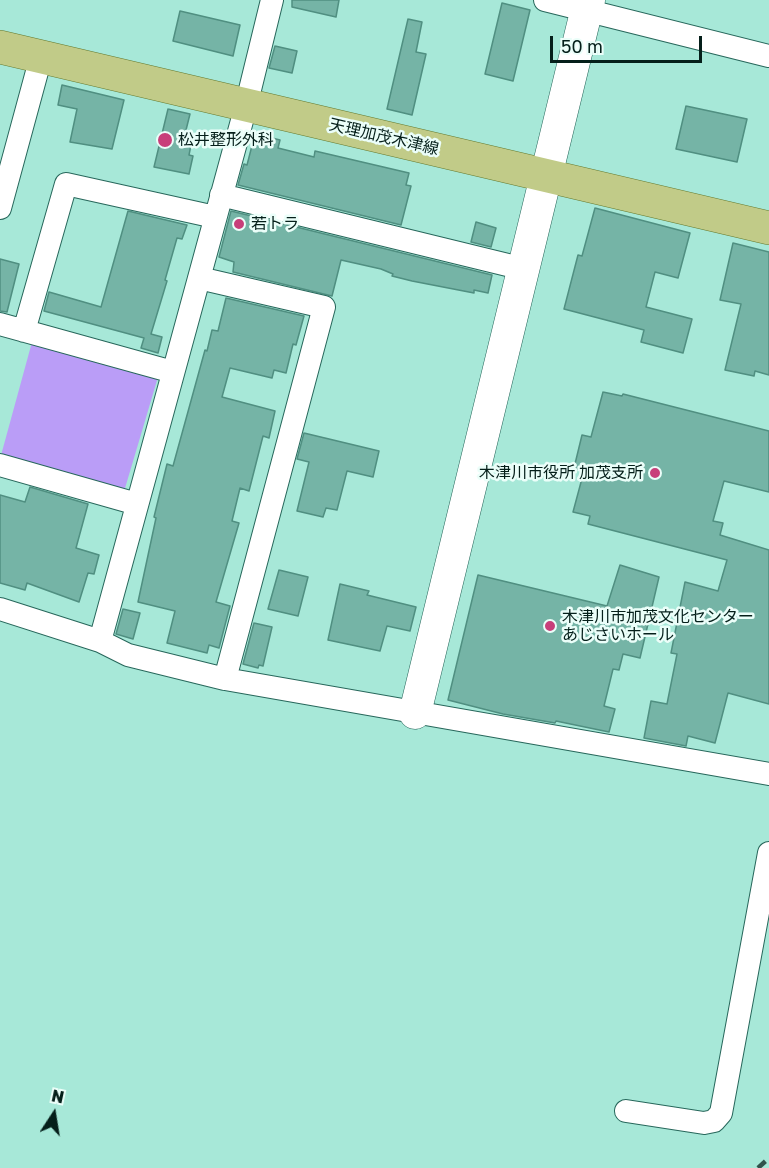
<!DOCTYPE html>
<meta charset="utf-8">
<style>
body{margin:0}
#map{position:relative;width:769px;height:1168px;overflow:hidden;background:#a7e8d8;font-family:"Golos Text",sans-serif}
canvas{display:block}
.north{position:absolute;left:24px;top:1084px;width:60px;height:60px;-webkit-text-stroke:4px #ebfef9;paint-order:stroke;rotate:12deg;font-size:16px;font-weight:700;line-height:24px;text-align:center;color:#051f1a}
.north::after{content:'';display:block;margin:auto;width:21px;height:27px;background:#051f1a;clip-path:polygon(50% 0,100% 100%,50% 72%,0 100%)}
.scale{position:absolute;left:550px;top:36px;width:152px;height:27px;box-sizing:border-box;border:3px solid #051f1a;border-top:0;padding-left:8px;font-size:18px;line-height:21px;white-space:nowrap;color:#051f1a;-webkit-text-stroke:4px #ebfef9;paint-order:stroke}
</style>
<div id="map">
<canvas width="769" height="1168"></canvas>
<div class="north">N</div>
<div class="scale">50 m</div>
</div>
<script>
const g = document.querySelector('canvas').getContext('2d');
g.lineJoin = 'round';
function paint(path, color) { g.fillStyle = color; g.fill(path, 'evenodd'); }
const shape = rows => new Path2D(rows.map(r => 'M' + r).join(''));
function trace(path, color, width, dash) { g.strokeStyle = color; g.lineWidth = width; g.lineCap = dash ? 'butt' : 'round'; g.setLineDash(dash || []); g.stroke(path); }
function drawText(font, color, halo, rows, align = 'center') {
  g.font = font + ' "Golos Text","Noto Sans JP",sans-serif'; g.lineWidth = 5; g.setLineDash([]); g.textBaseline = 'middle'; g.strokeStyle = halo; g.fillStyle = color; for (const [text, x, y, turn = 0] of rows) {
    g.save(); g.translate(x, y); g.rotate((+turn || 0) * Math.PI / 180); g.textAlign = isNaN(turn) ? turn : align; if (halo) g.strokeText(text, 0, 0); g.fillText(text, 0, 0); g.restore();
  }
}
const green = shape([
 [32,342,158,377,123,495,0,459]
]);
const building = shape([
 [292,0,339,0,336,17,292,7,292,0],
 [502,3,530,10,513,81,485,74,502,3],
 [180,11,240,25,233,56,173,41,180,11],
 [408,19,422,22,416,52,426,54,412,115,387,109,408,19],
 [275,46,297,51,292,73,269,68,275,46],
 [62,85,124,100,112,149,70,142,77,109,58,105,62,85],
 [686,106,747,119,737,162,676,149,686,106],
 [168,109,190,114,184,138,192,140,189,155,193,156,189,174,154,167,168,109],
 [255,134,280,140,278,148,314,157,315,151,409,173,406,185,411,186,401,225,238,185,244,164,247,165,255,134],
 [595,208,690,233,678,278,655,272,646,307,692,319,683,353,641,342,644,330,564,309,578,255,582,256,595,208],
 [128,211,187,225,182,239,177,238,165,280,167,281,151,334,162,337,158,353,141,348,144,338,44,311,49,292,101,307,128,211],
 [231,211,492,275,488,293,474,290,474,293,412,281,392,276,393,274,381,269,341,260,332,296,233,272,234,262,219,257,231,211],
 [476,222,496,228,491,247,471,242,476,222],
 [733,243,769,252,769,375,755,371,754,376,725,370,741,304,720,300,733,243],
 [0,259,19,264,7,312,0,311,0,259],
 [226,298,304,316,296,345,293,344,286,373,274,370,272,378,230,368,222,397,275,411,269,438,263,436,249,491,240,488,232,521,239,523,216,602,230,606,219,648,209,645,207,653,167,643,175,611,138,602,156,518,154,517,167,464,173,466,205,350,207,351,212,330,218,331,226,298],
 [603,392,622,396,623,394,769,431,769,492,724,481,713,521,723,523,720,535,769,550,769,704,728,693,715,743,688,736,686,746,644,738,651,701,667,704,677,654,671,653,685,582,718,591,727,560,588,524,590,516,573,512,584,471,574,468,582,435,591,437,603,392],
 [304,433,379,451,373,477,347,471,337,510,326,508,323,517,297,511,309,462,297,459,304,433],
 [30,487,88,504,76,548,99,555,94,574,88,573,79,602,27,583,25,590,0,583,0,495,25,502,30,487],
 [620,565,659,577,640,658,623,654,619,670,613,669,604,706,615,709,609,732,556,721,555,723,503,714,448,700,478,575,607,606,620,565],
 [279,570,308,577,298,616,268,609,279,570],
 [340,584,369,591,367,595,416,607,410,631,387,626,380,651,328,640,340,584],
 [123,609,140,613,133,639,116,634,123,609],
 [254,623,272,627,263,666,259,665,258,668,243,664,254,623]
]);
const street = shape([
 [545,0,769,56],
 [221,195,524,269],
 [0,208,41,57],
 [199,278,324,307,225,679],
 [0,324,173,372],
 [24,331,66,184,215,217],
 [0,465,137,504],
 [0,609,100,641,128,655,225,679,769,774],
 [100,641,246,106,272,0],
 [626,1111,704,1123,714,1121,721,1113,769,853]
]);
const secondary = shape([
 [415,713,589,0]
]);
const primary = shape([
 [0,47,769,228]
]);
const rail = shape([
 [758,1168,769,1158]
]);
const markers = [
 [165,140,8,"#c83f7a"],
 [239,224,6,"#c83f7a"],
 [655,473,6,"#c83f7a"],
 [550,626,6,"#c83f7a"]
];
const streetNames = [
 ["天理加茂木津線",384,137,13]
];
const poiNames = [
 ["松井整形外科",178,140],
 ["若トラ",251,224],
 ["木津川市役所 加茂支所",643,473,"right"],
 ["木津川市加茂文化センター",562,617],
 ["あじさいホール",562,635]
];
paint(green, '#ba9df7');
paint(building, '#75b4a6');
trace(building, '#508f81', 1.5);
trace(street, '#27675b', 24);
trace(secondary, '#27675b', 33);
trace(primary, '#64792e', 34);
trace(street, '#fff', 22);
trace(secondary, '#fff', 32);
trace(primary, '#c1cb88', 33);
trace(rail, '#30544c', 4.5, [10, 10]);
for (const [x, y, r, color] of markers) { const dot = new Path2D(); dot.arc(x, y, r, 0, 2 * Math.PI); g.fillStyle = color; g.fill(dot); trace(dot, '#ebfef9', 2); }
drawText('16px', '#051f1a', '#ebfef9', streetNames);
drawText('16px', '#051f1a', '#ebfef9', poiNames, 'left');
</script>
